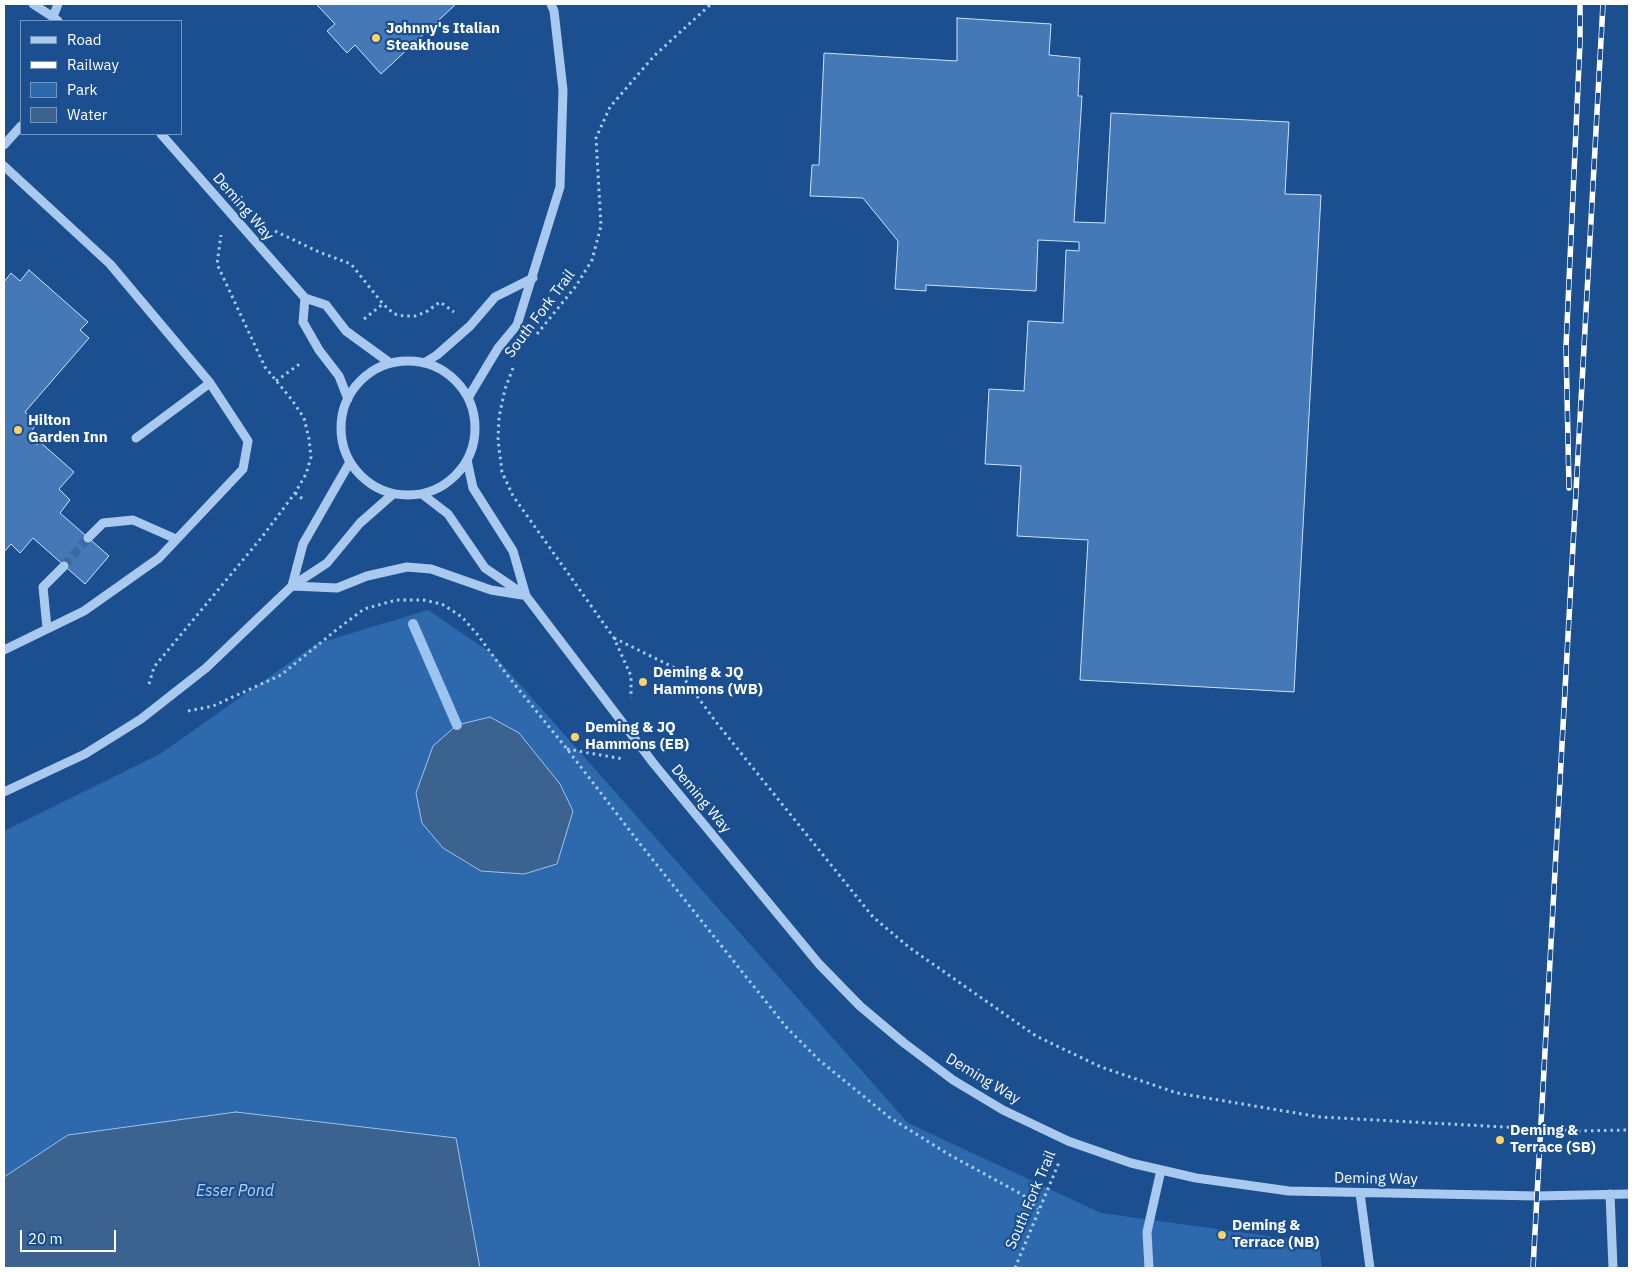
<!DOCTYPE html>
<style>
body{margin:0}
#map{position:relative;width:1633px;height:1272px;overflow:hidden;background:#1b4f8f;font-family:"IBM Plex Sans",sans-serif}
canvas{display:block}
.frame{position:absolute;inset:0;border:5px solid #fff;pointer-events:none}
.legend{position:absolute;left:20px;top:20px;width:162px;height:115px;box-sizing:border-box;background:#1b4f8f;border:1px solid #7695bc;margin:0;padding:6px 9px;list-style:none;font-size:15px;color:#fff}
.legend li{display:flex;align-items:center;gap:10px;height:25px}
.legend b{width:25px;border:1px solid #7695bc}
.scale{position:absolute;left:20px;top:1230px;width:96px;height:22px;box-sizing:border-box;border:2px solid #fff;border-top:0;padding-left:6px;font-size:15px;line-height:18px;white-space:nowrap;color:#fff;-webkit-text-stroke:4px #1b4f8f;paint-order:stroke}
</style>
<div id="map">
<canvas width="1633" height="1272"></canvas>
<div class="frame"></div>
<ul class="legend">
<li><b style="height:6px;background:#a9c9ee"></b>Road</li>
<li><b style="height:6px;background:#fff"></b>Railway</li>
<li><b style="height:14px;background:#2e69ad"></b>Park</li>
<li><b style="height:14px;background:#3c6290"></b>Water</li>
</ul>
<div class="scale">20 m</div>
</div>
<script>
const g = document.querySelector('canvas').getContext('2d');
g.lineJoin = 'round';
function paint(path, color) { g.fillStyle = color; g.fill(path, 'evenodd'); }
const shape = rows => new Path2D(rows.map(r => 'M' + r).join(''));
function trace(path, color, width, dash) { g.strokeStyle = color; g.lineWidth = width; g.lineCap = dash ? 'butt' : 'round'; g.setLineDash(dash || []); g.stroke(path); }
function drawText(font, color, halo, rows, align = 'center') {
  g.font = font + ' "IBM Plex Sans",sans-serif'; g.lineWidth = 4.5; g.setLineDash([]); g.textBaseline = 'middle'; g.strokeStyle = halo; g.fillStyle = color; for (const [text, x, y, turn = 0] of rows) {
    g.save(); g.translate(x, y); g.rotate((+turn || 0) * Math.PI / 180); g.textAlign = isNaN(turn) ? turn : align; if (halo) g.strokeText(text, 0, 0); g.fillText(text, 0, 0); g.restore();
  }
}
const green = shape([
 [428,610,494,655,908,1123,1101,1213,1319,1243,1322,1268,4,1268,4,831,160,754,316,644]
]);
const water = shape([
 [490,717,519,733,560,784,573,811,557,864,524,874,481,871,443,848,422,823,416,793,433,746,457,725,490,717],
 [236,1112,456,1138,480,1268,4,1268,4,1177,68,1135,236,1112]
]);
const stream = shape([
 [413,624,457,725]
]);
const building = shape([
 [316,4,456,4,381,74,355,45,347,53,327,31,335,24,316,4],
 [957,18,1051,24,1049,55,1080,58,1078,96,1082,96,1074,222,1105,223,1111,113,1289,122,1285,194,1321,195,1294,692,1080,680,1088,540,1017,536,1021,466,985,464,989,389,1024,391,1028,321,1063,323,1066,250,1079,251,1079,242,1038,240,1036,291,926,285,926,291,895,289,898,241,863,198,810,196,812,165,819,165,824,53,957,61,957,18],
 [29,270,88,322,80,330,89,338,25,412,38,423,27,436,37,445,40,442,74,472,59,489,70,500,60,513,109,556,85,584,33,538,20,553,11,544,4,552,4,282,11,273,20,281,29,270]
]);
const minorTunnel = shape([
 [64,566,88,538]
]);
const path = shape([
 [275,231,319,252,351,264,383,304,394,314,404,316,415,316,426,312,440,302,454,312],
 [364,319,383,304],
 [537,334,576,286,592,260,601,226,596,138,610,107,654,56,711,4],
 [513,368,505,389,499,417,498,440,502,472,513,496,614,638,631,676,631,698],
 [276,381,301,363],
 [295,493,304,500],
 [614,638,677,669,716,722,873,917,910,948,1036,1036,1101,1067,1177,1093,1320,1117,1578,1131,1629,1130],
 [149,684,154,667,262,537,295,493,306,474,311,457,309,439,304,418,292,400,265,367,217,264,221,235],
 [188,711,213,706,281,675,335,631,364,609,396,600,423,600,442,604,462,617,477,634,507,675,567,749,637,840,787,1028,819,1060,889,1117,948,1154,1023,1195,1038,1209],
 [567,749,623,759],
 [1015,1268,1060,1160]
]);
const minor = shape([
 [33,4,53,17,58,21],
 [53,17,58,4],
 [161,134,305,298,326,305,346,331,390,363],
 [4,145,21,126],
 [4,166,110,264,210,383,248,441,243,469,159,558,84,611,4,650],
 [305,298,303,322,319,350,339,376,348,399],
 '341 428a67 67 0 1 1 134 0a67 67 0 1 1-134 0Z',
 [424,363,437,355,470,326,495,297,533,278],
 [468,398,498,348,517,325,560,187,563,90,554,11,551,4],
 [136,438,210,383],
 [467,460,473,488,513,551,526,596],
 [422,494,448,514,485,568,526,596,654,764,819,964,860,1006,904,1043,953,1080,1003,1110,1068,1141,1131,1163,1196,1178,1289,1191,1537,1196,1629,1194],
 [88,538,103,523,133,520,176,539],
 [292,586,303,544,350,462],
 [293,586,337,588,367,576,407,567,431,569,491,590,522,595],
 [47,628,43,587,64,566],
 [4,792,85,754,141,719,206,668,292,586,327,563,360,523,393,494],
 [1360,1193,1370,1268],
 [1610,1194,1613,1268],
 [1149,1268,1147,1232,1161,1170]
]);
const rail = shape([
 [1569,488,1566,347,1580,42,1580,4],
 [1533,1268,1603,4]
]);
const markers = [
 [376,38,5,"#ffd166"],
 [18,430,5,"#ffd166"],
 [643,682,5,"#ffd166"],
 [575,737,5,"#ffd166"],
 [1500,1140,5,"#ffd166"],
 [1222,1235,5,"#ffd166"]
];
const poiNames = [
 ["Johnny's Italian",386,29],
 ["Steakhouse",386,46],
 ["Hilton",28,421],
 ["Garden Inn",28,438],
 ["Deming & JQ",653,673],
 ["Hammons (WB)",653,690],
 ["Deming & JQ",585,728],
 ["Hammons (EB)",585,745],
 ["Deming &",1510,1131],
 ["Terrace (SB)",1510,1148],
 ["Deming &",1232,1226],
 ["Terrace (NB)",1232,1243]
];
const streetNames = [
 ["Deming Way",243,207,49],
 ["South Fork Trail",540,314,-53],
 ["Deming Way",701,799,50],
 ["Deming Way",983,1079,31],
 ["Deming Way",1376,1179,1],
 ["South Fork Trail",1031,1200,-67]
];
const waterNames = [
 ["Esser Pond",235,1191]
];
paint(green, '#2e69ad');
paint(water, '#3c6290');
trace(water, '#9cc4f0', 1);
trace(stream, '#9cc4f0', 10);
paint(building, '#4478b7');
trace(building, '#cfe3fa', 1);
trace(minorTunnel, '#3d69a0', 9, [9, 4.5]);
trace(path, '#a9c9ee', 3, [2.5, 4]);
trace(minor, '#a9c9ee', 9);
trace(rail, '#fff', 5.5);
trace(rail, '#1b4f8f', 4, [11]);
for (const [x, y, r, color] of markers) { const dot = new Path2D(); dot.arc(x, y, r, 0, 2 * Math.PI); g.fillStyle = color; g.fill(dot); trace(dot, '#1b4f8f', 2); }
drawText('bold 15px', '#fff', '#1b4f8f', poiNames, 'left');
drawText('15px', '#fff', '#1b4f8f', streetNames);
drawText('italic 16px', '#b5d3f5', '#1b4f8f', waterNames);
</script>
